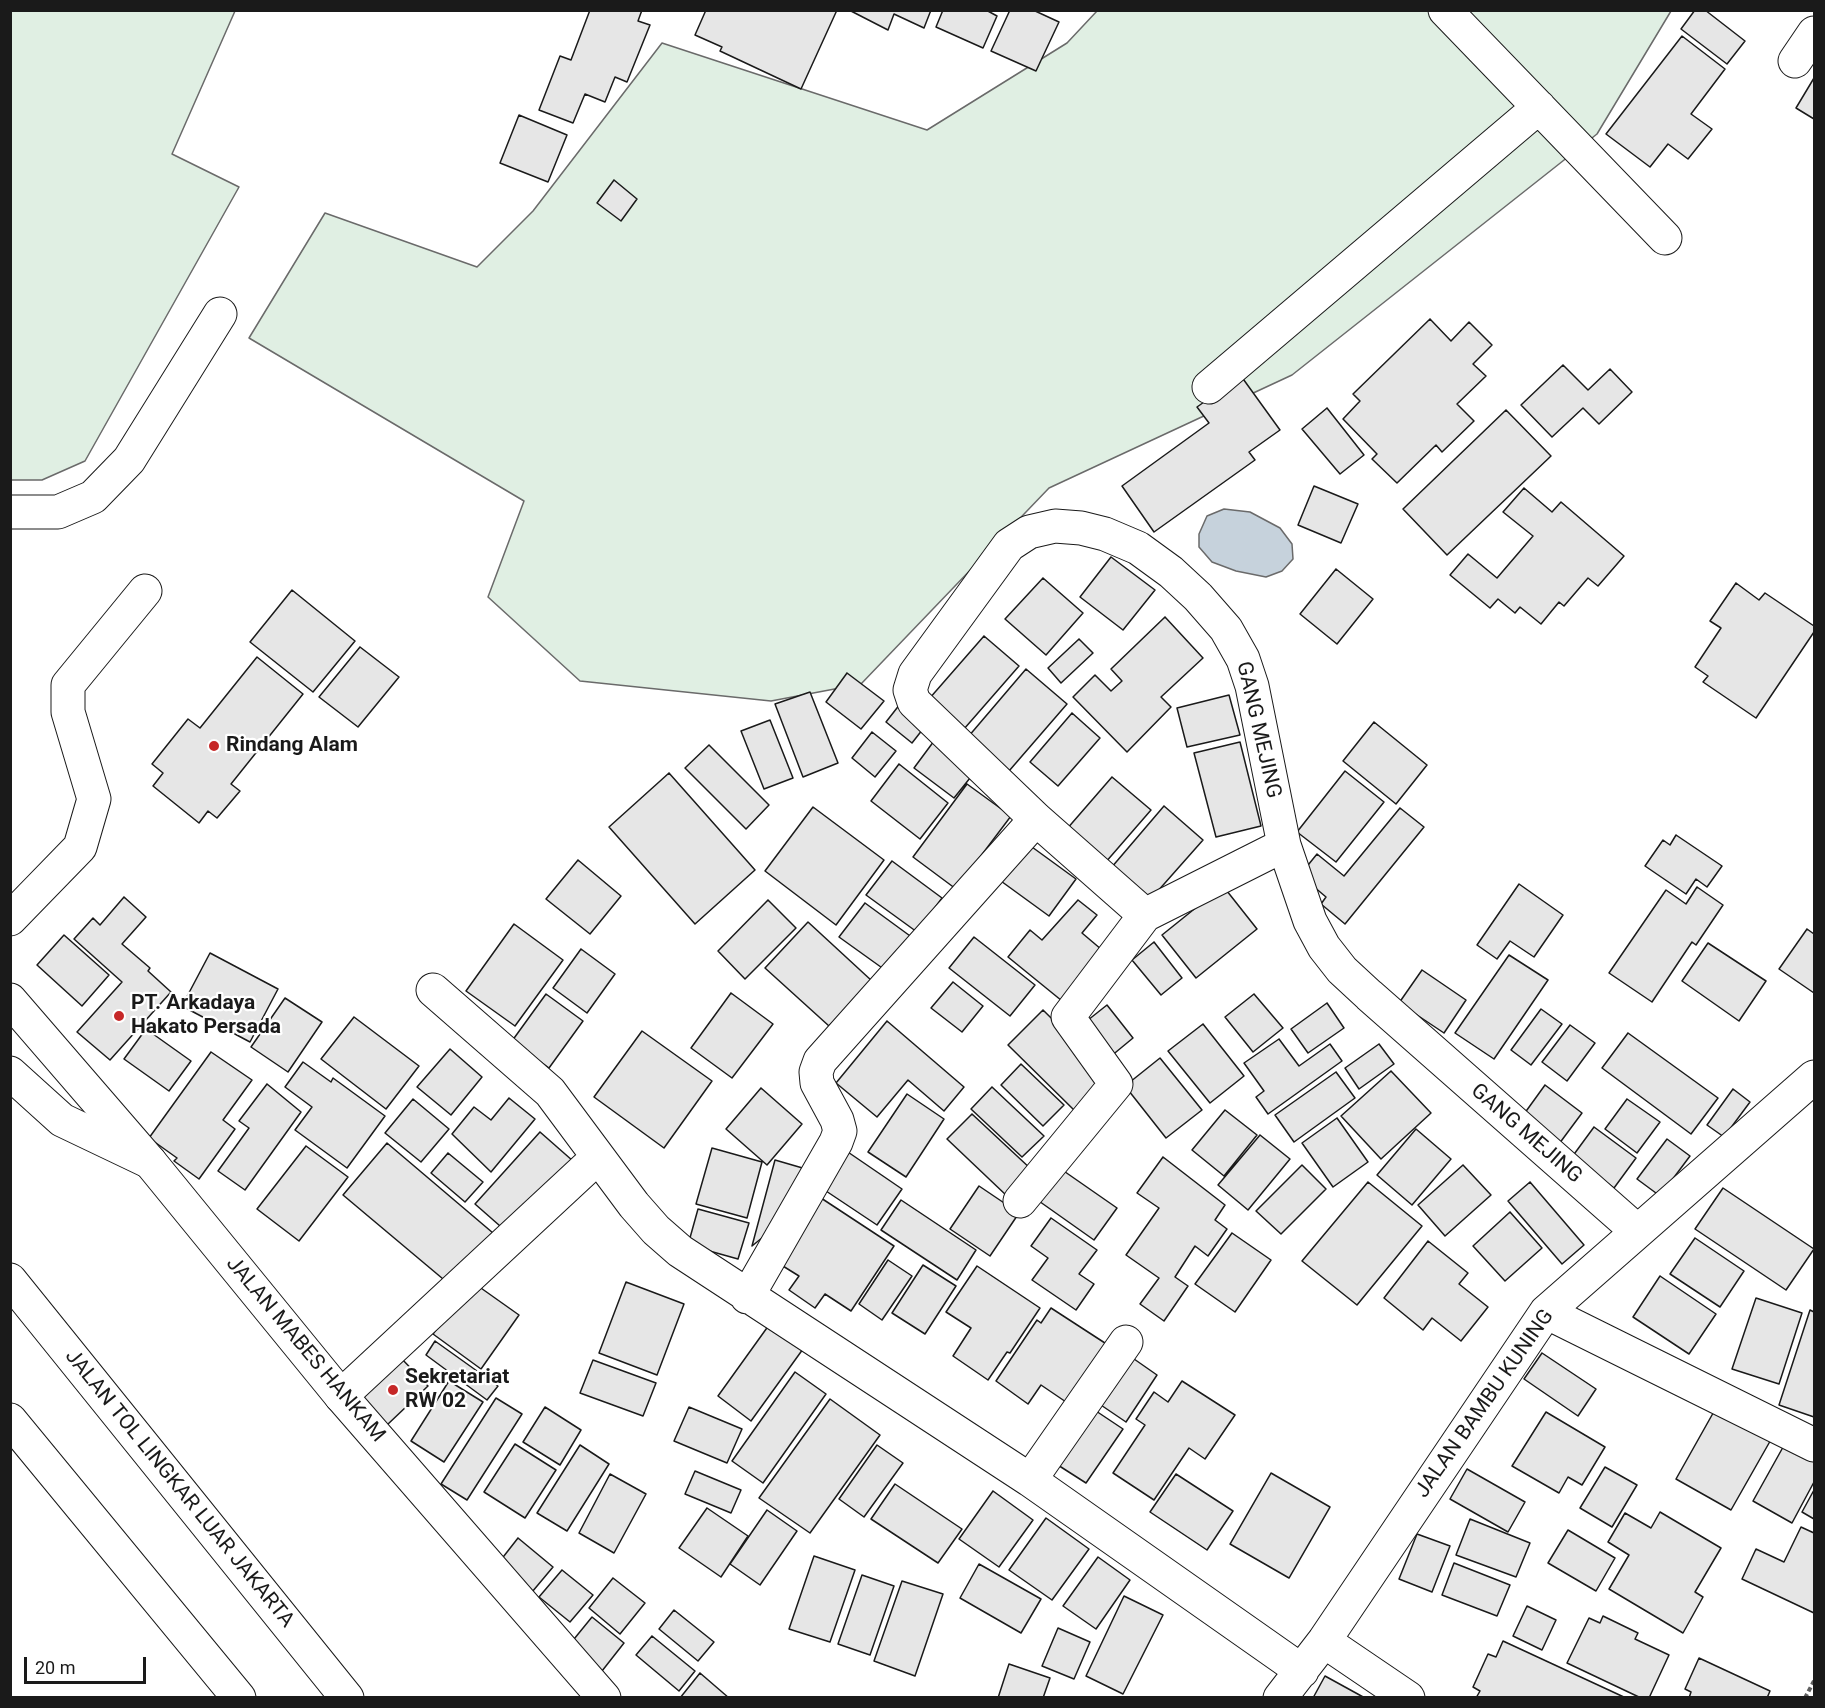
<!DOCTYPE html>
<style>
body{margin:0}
#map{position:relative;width:1825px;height:1708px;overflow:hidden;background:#fff;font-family:Roboto,sans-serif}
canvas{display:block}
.frame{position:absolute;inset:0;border:12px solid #1a1a1a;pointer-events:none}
.scale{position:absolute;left:24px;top:1657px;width:122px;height:27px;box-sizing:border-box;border:3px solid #1a1a1a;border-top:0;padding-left:8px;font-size:18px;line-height:21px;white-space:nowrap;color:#1a1a1a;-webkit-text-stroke:4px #fff;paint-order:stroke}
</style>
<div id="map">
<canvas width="1825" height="1708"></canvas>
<div class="frame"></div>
<div class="scale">20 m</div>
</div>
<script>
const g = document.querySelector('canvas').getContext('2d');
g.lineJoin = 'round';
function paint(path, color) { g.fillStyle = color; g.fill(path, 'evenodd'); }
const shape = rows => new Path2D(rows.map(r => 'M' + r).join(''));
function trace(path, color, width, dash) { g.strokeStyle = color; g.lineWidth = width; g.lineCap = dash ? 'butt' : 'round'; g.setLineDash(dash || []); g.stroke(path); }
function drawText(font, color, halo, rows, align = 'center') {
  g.font = font + ' Roboto,sans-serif'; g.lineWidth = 4.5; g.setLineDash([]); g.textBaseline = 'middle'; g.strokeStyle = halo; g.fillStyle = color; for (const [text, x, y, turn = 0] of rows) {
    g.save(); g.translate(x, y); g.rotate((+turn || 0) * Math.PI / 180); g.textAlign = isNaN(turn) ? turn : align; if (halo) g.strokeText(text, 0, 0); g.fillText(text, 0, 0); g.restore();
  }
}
const green = shape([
 [11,10,235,11,172,154,239,187,85,461,42,480,11,480,11,10],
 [1097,11,1671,11,1597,134,1292,375,1049,488,861,684,771,701,580,681,488,597,524,501,249,338,325,213,477,267,533,211,662,43,927,130,1067,43,1097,11]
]);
const water = shape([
 [1224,509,1250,512,1280,528,1292,544,1293,559,1282,571,1266,577,1236,571,1212,562,1199,547,1199,534,1207,516,1224,509]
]);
const building = shape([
 [590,10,642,10,638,21,650,25,627,82,615,77,605,102,585,94,573,123,539,110,560,56,571,60,590,10],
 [706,10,837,10,801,89,720,51,722,47,695,35,706,10],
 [849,10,931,10,924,28,894,14,888,30,849,10],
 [943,10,986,10,997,16,983,48,936,27,943,10],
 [1010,10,1033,10,1059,22,1036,71,991,51,1010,10],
 [1695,10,1705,10,1745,41,1727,64,1681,29,1695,10],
 [1682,36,1725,69,1691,114,1712,129,1688,159,1668,144,1650,167,1606,134,1682,36],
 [1814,78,1814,119,1796,108,1814,78],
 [519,115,567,135,548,182,500,163,519,115],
 [614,180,637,199,621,221,597,203,614,180],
 [1430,319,1451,341,1469,322,1492,345,1473,364,1486,376,1457,404,1474,421,1442,452,1436,445,1397,483,1372,459,1377,454,1343,419,1360,401,1353,394,1430,319],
 [1563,365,1588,390,1610,369,1632,392,1599,424,1583,408,1552,437,1521,405,1563,365],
 [1241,376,1280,430,1249,452,1255,460,1154,532,1122,486,1209,423,1197,407,1241,376],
 [1327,408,1364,455,1340,474,1302,429,1327,408],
 [1506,410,1551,456,1447,555,1403,509,1506,410],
 [1314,486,1358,504,1341,543,1298,525,1314,486],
 [1524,488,1552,512,1561,502,1624,556,1598,586,1588,578,1564,606,1559,602,1541,624,1520,607,1515,613,1498,599,1490,608,1450,575,1468,554,1497,578,1533,536,1503,512,1524,488],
 [1111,557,1155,590,1123,630,1080,597,1111,557],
 [1336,569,1373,599,1337,644,1300,614,1336,569],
 [1043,578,1083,613,1046,655,1005,619,1043,578],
 [1736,583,1759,600,1765,593,1814,626,1814,632,1756,718,1703,682,1708,676,1695,667,1721,628,1710,621,1736,583],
 [292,590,355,641,313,692,250,642,292,590],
 [1165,617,1203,658,1161,697,1171,707,1127,752,1073,697,1095,675,1111,691,1122,681,1111,669,1165,617],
 [984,636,1019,666,964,729,929,699,984,636],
 [1079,639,1093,653,1061,683,1048,668,1079,639],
 [360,647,399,677,358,727,319,697,360,647],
 [257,657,303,694,231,784,240,791,217,818,208,811,199,823,153,786,163,773,152,764,188,719,200,728,257,657],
 [1026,669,1067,704,1009,771,968,737,1026,669],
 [847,673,884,701,861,729,826,702,847,673],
 [810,692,838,763,803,777,775,704,810,692],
 [1229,695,1240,735,1187,747,1177,708,1229,695],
 [904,699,930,720,912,743,886,722,904,699],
 [1072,713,1100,738,1058,786,1030,762,1072,713],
 [770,720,793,778,764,789,741,731,770,720],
 [1374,722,1427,765,1396,804,1343,761,1374,722],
 [872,732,896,751,875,777,852,758,872,732],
 [934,741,974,773,954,798,914,768,934,741],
 [1240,742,1261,826,1216,837,1194,753,1240,742],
 [709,745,769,805,746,829,685,768,709,745],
 [899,764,948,803,920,839,871,801,899,764],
 [1345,771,1384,802,1336,862,1297,832,1345,771],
 [669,773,755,870,695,924,609,827,669,773],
 [1112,777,1151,810,1105,863,1066,830,1112,777],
 [967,784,1011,816,956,889,913,857,967,784],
 [1164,806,1203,840,1149,901,1111,868,1164,806],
 [813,807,884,860,836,925,765,871,813,807],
 [1400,808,1424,827,1345,924,1321,904,1326,897,1300,875,1317,854,1344,876,1400,808],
 [1676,835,1722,866,1707,887,1696,879,1686,894,1645,866,1663,840,1670,845,1676,835],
 [1021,839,1076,879,1049,916,994,876,1021,839],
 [578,860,621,896,590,934,546,899,578,860],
 [892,861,942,898,917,932,866,895,892,861],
 [1519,884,1563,915,1534,957,1510,941,1497,959,1477,945,1519,884],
 [1223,886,1257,929,1196,978,1162,935,1223,886],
 [1697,887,1723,905,1696,945,1692,942,1652,1002,1609,973,1666,890,1686,904,1697,887],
 [124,897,146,917,122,944,150,968,148,971,171,992,110,1060,77,1032,122,982,74,939,93,918,100,925,124,897],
 [768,900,796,928,745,979,718,951,768,900],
 [1078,900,1097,915,1082,933,1108,955,1067,1005,1008,957,1030,930,1042,940,1078,900],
 [865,903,917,941,892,975,839,937,865,903],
 [808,922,872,981,829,1026,765,968,808,922],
 [514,924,563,960,515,1026,466,991,514,924],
 [1807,929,1814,934,1814,993,1779,969,1807,929],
 [64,935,109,975,82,1006,37,965,64,935],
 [974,937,1035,985,1010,1016,949,968,974,937],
 [1154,942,1182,978,1161,995,1132,960,1154,942],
 [1708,943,1766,981,1739,1021,1682,981,1708,943],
 [581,949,615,974,587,1013,553,988,581,949],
 [210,953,278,989,250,1042,182,1006,210,953],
 [1509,955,1548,980,1494,1059,1455,1033,1509,955],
 [1422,970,1466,1000,1444,1033,1399,1003,1422,970],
 [953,982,983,1006,962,1032,931,1008,953,982],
 [731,993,773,1024,732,1078,691,1048,731,993],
 [546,994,583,1021,549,1068,512,1041,546,994],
 [1254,994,1283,1028,1253,1052,1225,1017,1254,994],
 [285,998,322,1022,288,1072,251,1047,285,998],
 [1327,1003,1344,1028,1308,1053,1291,1029,1327,1003],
 [1107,1005,1133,1038,1110,1057,1083,1024,1107,1005],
 [1541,1009,1562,1024,1531,1065,1511,1050,1541,1009],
 [1043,1010,1110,1076,1075,1111,1008,1045,1043,1010],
 [354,1017,419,1066,386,1109,321,1059,354,1017],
 [887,1021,964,1087,944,1111,908,1080,877,1117,836,1083,887,1021],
 [1203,1024,1244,1076,1210,1103,1168,1051,1203,1024],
 [1570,1025,1595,1043,1567,1081,1542,1062,1570,1025],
 [146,1029,191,1061,169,1091,124,1059,146,1029],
 [642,1031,712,1081,664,1148,594,1097,642,1031],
 [1628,1033,1718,1098,1691,1134,1602,1068,1628,1033],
 [1279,1039,1299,1066,1330,1044,1342,1061,1268,1114,1256,1097,1264,1091,1244,1063,1279,1039],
 [1379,1044,1394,1064,1359,1089,1345,1068,1379,1044],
 [450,1049,482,1077,451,1115,417,1087,450,1049],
 [211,1052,252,1080,223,1120,235,1129,199,1179,174,1161,177,1158,149,1138,211,1052],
 [1160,1058,1202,1110,1166,1138,1125,1086,1160,1058],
 [303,1062,331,1082,333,1078,385,1116,347,1168,295,1130,312,1107,285,1087,303,1062],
 [1021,1064,1064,1105,1043,1126,1001,1085,1021,1064],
 [1391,1071,1431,1113,1381,1159,1341,1116,1391,1071],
 [1336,1072,1355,1098,1294,1142,1275,1115,1336,1072],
 [267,1084,301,1112,245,1190,218,1171,249,1128,239,1121,267,1084],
 [1545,1085,1582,1113,1556,1148,1519,1121,1545,1085],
 [992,1087,1044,1136,1022,1157,971,1109,992,1087],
 [761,1088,802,1124,767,1165,726,1129,761,1088],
 [1733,1089,1750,1102,1724,1137,1707,1125,1733,1089],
 [907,1094,944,1119,906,1177,868,1152,907,1094],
 [509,1098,535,1119,491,1172,452,1134,474,1107,491,1120,509,1098],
 [413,1099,449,1129,421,1162,385,1133,413,1099],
 [1627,1099,1660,1122,1637,1153,1605,1129,1627,1099],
 [1225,1110,1257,1135,1224,1176,1192,1150,1225,1110],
 [972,1114,1032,1170,1007,1196,947,1139,972,1114],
 [1337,1118,1368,1162,1333,1187,1302,1143,1337,1118],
 [1594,1127,1636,1158,1614,1188,1572,1157,1594,1127],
 [1416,1129,1451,1159,1412,1205,1377,1175,1416,1129],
 [540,1132,573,1161,508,1233,475,1204,540,1132],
 [1260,1135,1290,1159,1248,1210,1218,1185,1260,1135],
 [1667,1139,1690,1156,1660,1196,1637,1179,1667,1139],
 [387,1143,493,1233,449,1284,343,1195,387,1143],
 [306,1146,348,1177,299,1241,257,1209,306,1146],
 [712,1148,762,1162,747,1218,696,1204,712,1148],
 [842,1148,902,1189,877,1225,817,1185,842,1148],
 [448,1153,483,1182,465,1202,431,1173,448,1153],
 [1163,1157,1225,1205,1215,1220,1227,1229,1208,1256,1195,1246,1175,1277,1188,1286,1164,1321,1140,1304,1159,1278,1126,1255,1159,1208,1137,1193,1163,1157],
 [775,1160,806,1169,773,1229,752,1246,775,1160],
 [1302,1165,1326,1189,1281,1234,1256,1211,1302,1165],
 [1463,1165,1491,1195,1445,1236,1418,1205,1463,1165],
 [1058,1167,1117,1208,1094,1240,1036,1199,1058,1167],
 [1368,1182,1422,1226,1357,1305,1302,1261,1368,1182],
 [1530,1182,1584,1245,1562,1264,1508,1201,1530,1182],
 [979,1186,1019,1213,990,1256,950,1229,979,1186],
 [1723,1188,1814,1249,1786,1290,1695,1229,1723,1188],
 [821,1198,894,1246,851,1311,825,1294,815,1308,789,1290,799,1276,778,1263,821,1198],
 [901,1200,976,1250,957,1280,881,1230,901,1200],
 [698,1209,749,1223,738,1259,688,1245,698,1209],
 [1510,1212,1542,1248,1505,1281,1473,1246,1510,1212],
 [1051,1218,1097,1250,1079,1274,1094,1284,1076,1310,1032,1280,1048,1258,1031,1246,1051,1218],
 [1232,1233,1271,1260,1235,1312,1195,1284,1232,1233],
 [1695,1238,1744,1271,1720,1307,1670,1274,1695,1238],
 [1428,1241,1468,1273,1459,1284,1488,1307,1461,1341,1432,1318,1423,1330,1384,1298,1428,1241],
 [888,1260,912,1276,882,1320,859,1304,888,1260],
 [923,1265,956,1286,925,1334,892,1313,923,1265],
 [977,1266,1040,1308,1010,1353,1007,1352,988,1380,953,1356,971,1328,946,1312,977,1266],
 [1660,1276,1716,1314,1689,1354,1633,1317,1660,1276],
 [471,1281,519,1315,481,1369,433,1334,471,1281],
 [626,1282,684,1304,657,1375,599,1353,626,1282],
 [1756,1298,1802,1313,1779,1384,1732,1369,1756,1298],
 [1051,1308,1108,1345,1069,1404,1041,1385,1028,1404,996,1381,1037,1320,1041,1323,1051,1308],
 [1810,1310,1814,1312,1814,1417,1779,1405,1810,1310],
 [769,1325,803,1349,751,1421,718,1396,769,1325],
 [435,1341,498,1386,487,1400,426,1355,435,1341],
 [1124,1352,1157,1375,1126,1422,1092,1399,1124,1352],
 [1542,1353,1596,1389,1578,1416,1524,1379,1542,1353],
 [399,1356,428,1386,387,1425,357,1395,399,1356],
 [593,1360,656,1383,643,1416,580,1393,593,1360],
 [795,1372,826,1394,763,1483,732,1461,795,1372],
 [449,1381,483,1402,444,1462,411,1441,449,1381],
 [1182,1381,1235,1415,1205,1459,1189,1448,1154,1500,1113,1473,1145,1425,1136,1419,1154,1392,1168,1402,1182,1381],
 [496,1398,522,1414,467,1500,441,1484,496,1398],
 [830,1399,880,1435,810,1533,759,1498,830,1399],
 [1721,1399,1777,1429,1731,1510,1676,1479,1721,1399],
 [1087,1405,1123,1429,1086,1483,1050,1460,1087,1405],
 [545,1407,581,1430,560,1465,523,1442,545,1407],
 [689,1407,742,1429,727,1463,674,1441,689,1407],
 [1546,1412,1605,1447,1582,1485,1568,1477,1559,1493,1512,1466,1546,1412],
 [1787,1440,1814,1455,1814,1482,1792,1523,1753,1501,1787,1440],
 [515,1444,556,1470,525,1518,484,1492,515,1444],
 [580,1445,609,1464,567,1531,537,1513,580,1445],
 [877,1445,903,1463,864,1517,839,1499,877,1445],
 [1605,1467,1637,1485,1612,1527,1580,1508,1605,1467],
 [1467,1469,1525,1502,1508,1532,1450,1499,1467,1469],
 [695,1471,741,1490,731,1513,685,1494,695,1471],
 [1271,1473,1330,1507,1289,1578,1230,1544,1271,1473],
 [610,1474,646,1494,614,1553,579,1533,610,1474],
 [1176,1474,1233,1511,1207,1550,1150,1512,1176,1474],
 [895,1484,962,1529,938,1563,871,1519,895,1484],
 [1814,1490,1814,1519,1802,1512,1814,1490],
 [993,1491,1033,1520,999,1567,959,1539,993,1491],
 [707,1508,748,1536,721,1577,679,1548,707,1508],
 [767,1510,797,1531,760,1585,730,1564,767,1510],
 [1660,1512,1721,1548,1695,1592,1703,1597,1683,1633,1609,1589,1629,1555,1608,1542,1625,1513,1651,1528,1660,1512],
 [1046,1518,1089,1549,1052,1600,1009,1570,1046,1518],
 [1470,1519,1530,1543,1516,1577,1456,1555,1470,1519],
 [1801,1527,1814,1533,1814,1613,1742,1579,1756,1549,1784,1562,1801,1527],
 [1568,1530,1615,1558,1596,1591,1548,1563,1568,1530],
 [1417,1534,1450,1546,1432,1592,1399,1579,1417,1534],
 [518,1538,553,1567,527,1598,493,1570,518,1538],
 [814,1556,855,1570,830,1642,789,1629,814,1556],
 [1098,1557,1130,1580,1096,1629,1063,1606,1098,1557],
 [1454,1563,1510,1585,1497,1616,1442,1595,1454,1563],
 [979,1564,1041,1599,1021,1633,960,1598,979,1564],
 [562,1570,593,1595,570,1622,539,1597,562,1570],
 [862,1575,894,1586,870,1655,838,1644,862,1575],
 [613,1578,645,1603,620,1634,589,1608,613,1578],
 [902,1581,943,1594,915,1676,874,1661,902,1581],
 [1124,1596,1163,1615,1123,1694,1086,1676,1124,1596],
 [1527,1606,1556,1620,1542,1650,1513,1636,1527,1606],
 [674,1610,714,1642,698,1661,659,1629,674,1610],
 [1603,1616,1638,1633,1635,1639,1669,1655,1649,1698,1641,1698,1567,1663,1589,1618,1600,1623,1603,1616],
 [592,1617,624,1643,602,1671,570,1644,592,1617],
 [1058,1628,1090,1642,1074,1679,1042,1666,1058,1628],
 [652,1636,695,1671,679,1691,636,1655,652,1636],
 [1503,1641,1626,1698,1476,1698,1480,1691,1473,1687,1488,1654,1496,1657,1503,1641],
 [1699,1658,1770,1691,1767,1698,1689,1698,1691,1692,1685,1689,1699,1658],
 [1009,1664,1050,1678,1043,1698,998,1698,1009,1664],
 [700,1673,729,1698,680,1698,700,1673],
 [1325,1676,1365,1698,1313,1698,1325,1676]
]);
const path = shape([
 [1805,1698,1814,1681]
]);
const minor = shape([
 [1445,10,1665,238],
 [1795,61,1814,33],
 [1209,387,1539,107],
 [10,512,58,512,93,497,129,460,220,314],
 [1284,845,1145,915,1036,819,914,702,910,690,915,674,1009,545,1029,532,1055,526,1081,528,1105,534,1138,548,1171,572,1198,597,1226,629,1243,659,1252,686,1284,845,1310,921,1324,947,1342,970,1369,995,1637,1231],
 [10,919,80,847,94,799,68,712,68,685,145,591],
 [433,990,550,1092,634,1205,656,1230,680,1251,1030,1480,1302,1671],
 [1020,1201,1116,1084,1068,1017,1145,915],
 [747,1297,836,1142,840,1131,837,1120,817,1083,816,1072,820,1061,1036,819],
 [1546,1312,1814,1445],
 [341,1396,597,1158],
 [1030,1480,1126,1342],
 [1324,1641,1408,1698],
 [1280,1698,1324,1641,1546,1312,1814,1077]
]);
const major = shape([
 [10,1000,150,1162,341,1396,604,1698]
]);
const highway = shape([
 [10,1073,62,1120,150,1162],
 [10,1280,347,1698],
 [10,1420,239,1698]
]);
const markers = [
 [214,746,6,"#c62828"],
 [119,1016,6,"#c62828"],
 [393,1390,6,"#c62828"]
];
const streetNames = [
 ["GANG MEJING",1258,730,77],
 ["GANG MEJING",1526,1134,41],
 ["JALAN MABES HANKAM",305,1350,50],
 ["JALAN BAMBU KUNING",1485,1404,-55],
 ["JALAN TOL LINGKAR LUAR JAKARTA",179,1489,51]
];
const poiNames = [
 ["Rindang Alam",226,746],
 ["PT. Arkadaya",131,1004],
 ["Hakato Persada",131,1028],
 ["Sekretariat",405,1378],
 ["RW 02",405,1402]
];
paint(green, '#e0efe3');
trace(green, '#6a6a6a', 1.5);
paint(water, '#c6d2dc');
trace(water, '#6a6a6a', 1.5);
paint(building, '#e6e6e6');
trace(building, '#1a1a1a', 1.5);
trace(minor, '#1a1a1a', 35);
trace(major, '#1a1a1a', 35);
trace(highway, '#1a1a1a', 35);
trace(path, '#5f5f5f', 4, [4.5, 3]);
trace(minor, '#fff', 33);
trace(major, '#fff', 33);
trace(highway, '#fff', 33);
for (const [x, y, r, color] of markers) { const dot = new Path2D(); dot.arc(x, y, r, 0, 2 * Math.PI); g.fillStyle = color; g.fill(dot); trace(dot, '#fff', 2); }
drawText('21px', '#1a1a1a', '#fff', streetNames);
drawText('bold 21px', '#1a1a1a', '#fff', poiNames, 'left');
</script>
